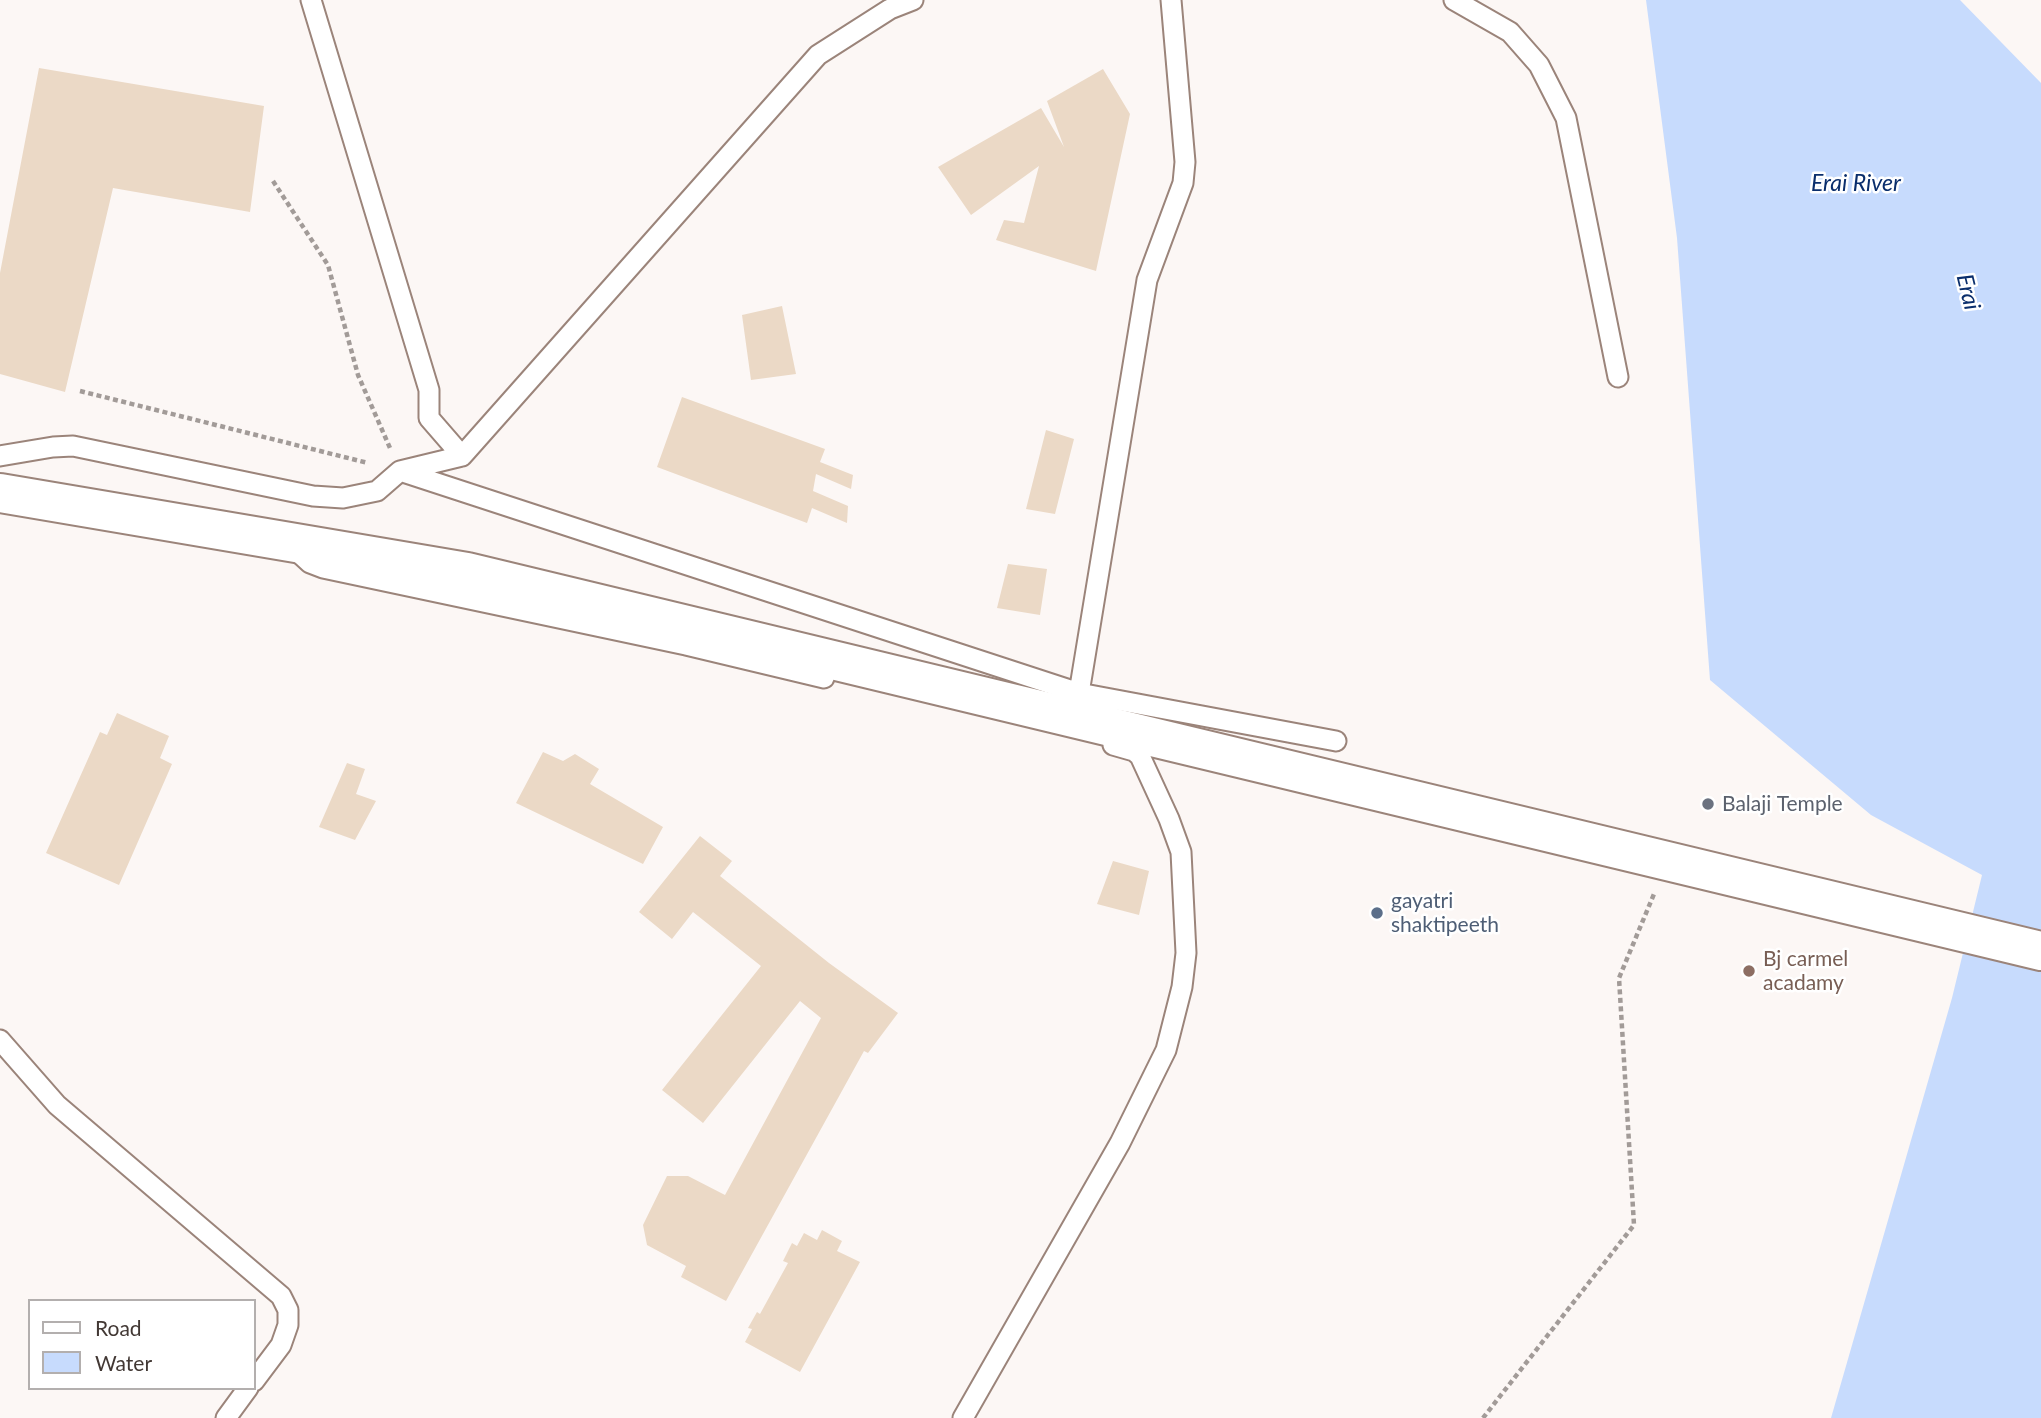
<!DOCTYPE html>
<style>
body{margin:0}
#map{position:relative;width:2041px;height:1418px;overflow:hidden;background:#fcf7f5;font-family:Lato,sans-serif}
canvas{display:block}
.legend{position:absolute;left:28px;top:1299px;width:228px;height:91px;box-sizing:border-box;background:#fff;border:2px solid #b3afae;margin:0;padding:9px 12px;list-style:none;font-size:21px;color:#423834}
.legend li{display:flex;align-items:center;gap:14px;height:35px}
.legend b{width:35px;border:2px solid #b3afae}
</style>
<div id="map">
<canvas width="2041" height="1418"></canvas>
<ul class="legend">
<li><b style="height:9px;background:#fff"></b>Road</li>
<li><b style="height:19px;background:#c7dbfd"></b>Water</li>
</ul>
</div>
<script>
const g = document.querySelector('canvas').getContext('2d');
g.lineJoin = 'round';
function paint(path, color) { g.fillStyle = color; g.fill(path, 'evenodd'); }
const shape = rows => new Path2D(rows.map(r => 'M' + r).join(''));
function trace(path, color, width, dash) { g.strokeStyle = color; g.lineWidth = width; g.lineCap = dash ? 'butt' : 'round'; g.setLineDash(dash || []); g.stroke(path); }
function drawText(font, color, halo, rows, align = 'center') {
  g.font = font + ' Lato,sans-serif'; g.lineWidth = 5; g.setLineDash([]); g.textBaseline = 'middle'; g.strokeStyle = halo; g.fillStyle = color; for (const [text, x, y, turn = 0] of rows) {
    g.save(); g.translate(x, y); g.rotate((+turn || 0) * Math.PI / 180); g.textAlign = isNaN(turn) ? turn : align; if (halo) g.strokeText(text, 0, 0); g.fillText(text, 0, 0); g.restore();
  }
}
const water = shape([
 [1646,0,1960,0,2041,83,2041,1418,1831,1418,1952,998,1982,875,1871,815,1710,680,1677,238]
]);
const building = shape([
 [39,68,264,106,250,212,113,188,65,392,0,374,0,273],
 [1103,69,1130,114,1096,271,996,240,1004,220,1024,223,1039,166,971,215,938,167,1041,108,1064,147,1047,101],
 [782,306,796,374,751,380,742,315],
 [682,397,825,449,820,462,853,475,851,489,816,474,813,491,848,506,847,523,812,508,807,523,657,467],
 [1046,430,1074,439,1055,514,1026,509],
 [1008,564,1047,569,1040,615,997,608],
 [117,713,169,736,160,758,172,764,119,885,46,853,100,732,107,735],
 [543,752,563,761,575,754,599,769,590,784,663,827,643,864,516,803],
 [347,763,365,769,356,794,376,801,355,840,319,827],
 [700,836,732,861,720,876,829,963,898,1013,868,1053,864,1051,726,1301,681,1277,686,1266,647,1245,643,1225,667,1176,688,1176,725,1195,821,1018,800,1001,703,1123,662,1090,761,966,693,912,672,939,639,912],
 [1113,861,1149,871,1139,915,1097,904],
 [822,1230,842,1241,837,1251,860,1262,800,1372,745,1342,752,1329,748,1328,757,1312,760,1314,788,1263,783,1261,792,1243,797,1246,804,1233,817,1240]
]);
const path = shape([
 [273,181,328,265,358,375,390,448],
 [80,391,368,463],
 [1483,1418,1634,1225,1619,978,1654,894]
]);
const service = shape([
 [1454,0,1510,32,1539,65,1566,118,1618,377],
 [0,456,53,447,73,446,313,496,343,498,377,491,400,471,462,456,429,418,429,390,311,0],
 [462,456,818,55,890,9,913,0],
 [400,471,1079,693,1336,741],
 [298,552,310,563,323,568,686,645,824,678],
 [1079,693,1147,280,1183,183,1185,162,1171,0],
 [0,1040,57,1105,281,1296,288,1310,288,1325,281,1345,254,1381],
 [226,1418,248,1388],
 [963,1418,1120,1143,1166,1050,1182,987,1186,953,1181,852,1169,819,1140,756,1134,751,1113,745]
]);
const secondary = shape([
 [0,493,467,572,2041,951]
]);
const markers = [
 [1708,804,7,"#6b7280"],
 [1377,913,7,"#5c6f8a"],
 [1749,971,7,"#8d6e63"]
];
const worshipNames = [
 ["Balaji Temple",1722,804]
];
const serviceNames = [
 ["gayatri",1391,901],
 ["shaktipeeth",1391,925]
];
const educationNames = [
 ["Bj carmel",1763,959],
 ["acadamy",1763,983]
];
const waterNames = [
 ["Erai River",1856,184],
 ["Erai",1968,292,76]
];
paint(water, '#c7dbfd');
paint(building, '#ebd9c6');
trace(service, '#9b847a', 23);
trace(secondary, '#9b847a', 42);
trace(path, '#a29b98', 4.5, [5, 3.5]);
trace(service, '#fff', 19);
trace(secondary, '#fff', 38);
for (const [x, y, r, color] of markers) { const dot = new Path2D(); dot.arc(x, y, r, 0, 2 * Math.PI); g.fillStyle = color; g.fill(dot); trace(dot, '#fff', 2.5); }
drawText('21px', '#5b616d', '#fff', worshipNames, 'left');
drawText('21px', '#4e5e75', '#fff', serviceNames, 'left');
drawText('21px', '#785e54', '#fff', educationNames, 'left');
drawText('italic 23px', '#0a2e6c', '#fff', waterNames);
</script>
